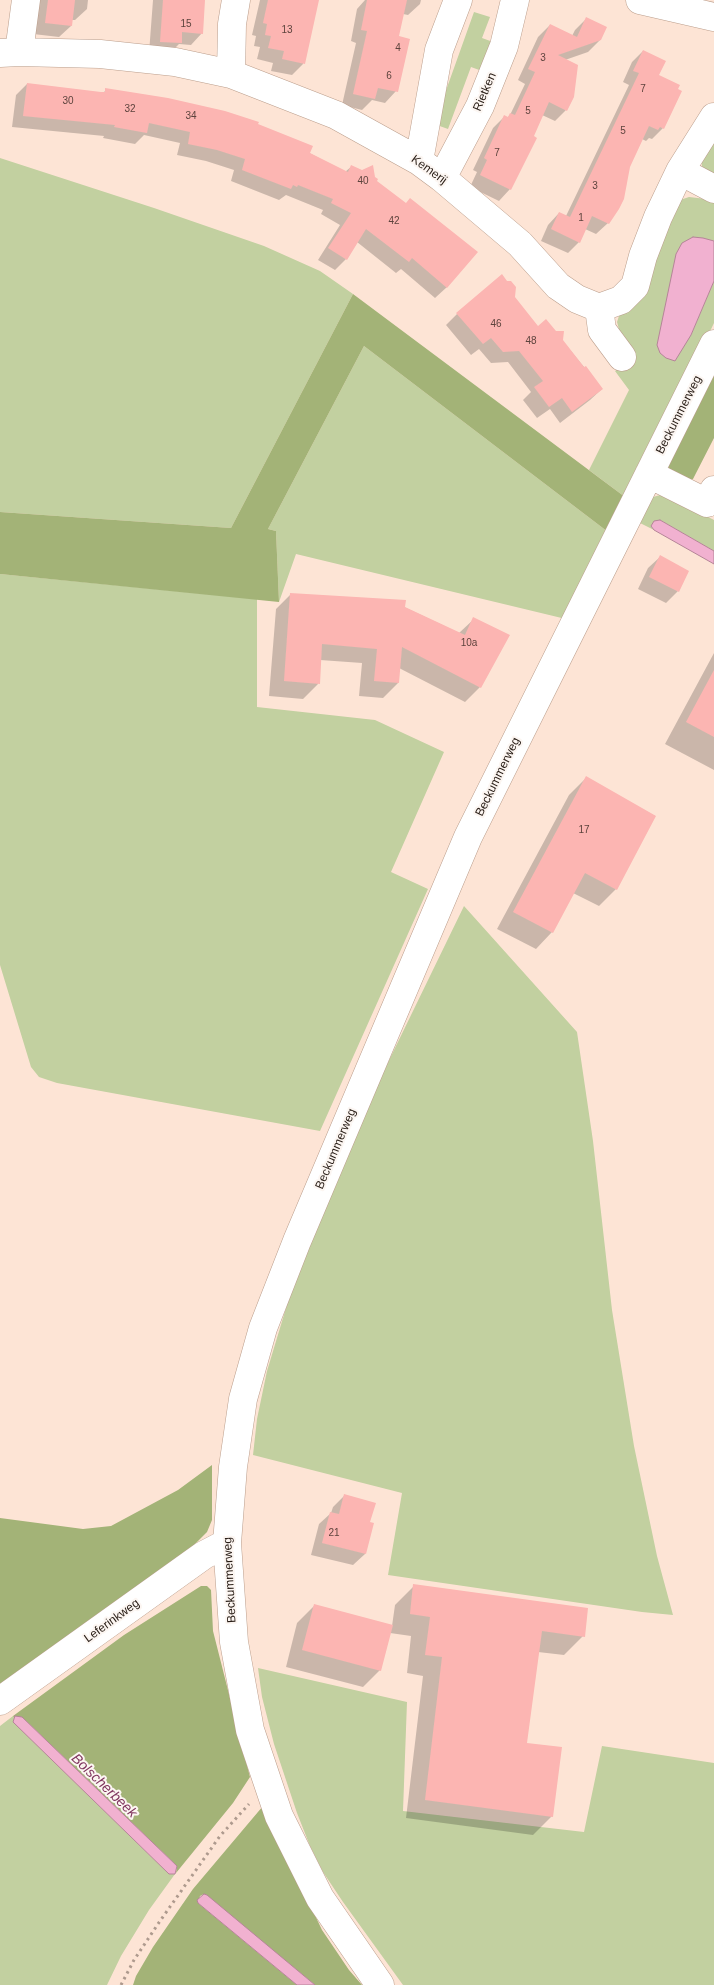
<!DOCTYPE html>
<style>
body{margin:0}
canvas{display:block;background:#fde4d5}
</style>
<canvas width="714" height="1985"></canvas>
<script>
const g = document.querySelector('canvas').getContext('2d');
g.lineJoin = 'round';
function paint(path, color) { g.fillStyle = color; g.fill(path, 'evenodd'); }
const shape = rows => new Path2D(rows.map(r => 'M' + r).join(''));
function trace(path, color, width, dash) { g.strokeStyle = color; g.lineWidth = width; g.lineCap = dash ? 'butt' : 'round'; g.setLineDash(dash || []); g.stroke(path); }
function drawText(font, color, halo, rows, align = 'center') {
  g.font = font + ' Arial,sans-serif'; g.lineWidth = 4; g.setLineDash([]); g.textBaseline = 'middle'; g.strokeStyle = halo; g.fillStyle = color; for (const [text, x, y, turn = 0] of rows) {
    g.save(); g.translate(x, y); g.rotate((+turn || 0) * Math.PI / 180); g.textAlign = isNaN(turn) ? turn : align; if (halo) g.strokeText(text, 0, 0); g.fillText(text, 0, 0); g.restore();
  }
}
const green = shape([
 [474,12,490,17,482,38,493,42,482,71,471,67,448,129,434,124],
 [714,131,714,181,708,177,702,166,702,155],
 [0,158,154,208,264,246,320,271,353,294,231,528,0,512],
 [689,197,706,199,714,202,714,241,712,240,691,335,714,281,714,323,629,500,589,470,629,390,615,371,636,358,622,340,617,322,619,316,669,212,680,200],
 [364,346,612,535,570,620,296,554,279,602,276,531,268,529],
 [664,494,714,520,714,551,660,520,651,526,654,530,640,523,653,497],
 [0,574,257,599,257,707,375,720,444,752,391,872,428,889,320,1131,57,1083,39,1077,31,1067,0,965],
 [464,906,577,1032,593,1141,612,1310,634,1446,657,1556,673,1615,642,1612,388,1575,402,1493,253,1455,257,1419,267,1371,296,1275,361,1118],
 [258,1668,407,1702,403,1811,584,1832,602,1746,714,1763,714,1985,403,1985,343,1902,323,1872,310,1846,297,1813,274,1744,262,1697],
 [13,1716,14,1718,14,1722,169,1874,175,1874,149,1910,121,1956,107,1985,0,1985,0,1726]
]);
const forest = shape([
 [353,294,629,500,612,535,364,346,268,529,276,531,279,602,0,574,0,512,231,528],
 [714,374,714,438,693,479,686,482,670,473,668,466],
 [212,1465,212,1520,207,1532,191,1548,0,1685,0,1518,83,1529,111,1526,178,1490],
 [201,1586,207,1586,211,1590,213,1631,250,1777,233,1803,176,1873,177,1866,22,1717,14,1718,13,1716,124,1635],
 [263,1806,322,1930,349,1970,362,1985,315,1985,204,1894,200,1896,198,1903,297,1985,133,1985,136,1976,153,1947,193,1889]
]);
const water = shape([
 [693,237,703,238,714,241,714,281,691,335,675,361,666,358,660,353,657,345,676,254,682,243,693,237],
 [660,520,714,551,714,564,654,530,651,526,654,521,660,520],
 [15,1716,22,1717,177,1866,175,1874,169,1874,13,1722,15,1716],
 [204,1894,207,1895,315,1985,297,1985,198,1903,197,1900,204,1894]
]);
const shadow = shape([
 [38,0,88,0,87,9,75,20,71,20,71,26,59,37,33,34],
 [153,0,204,0,202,33,191,45,179,44,169,54,149,53],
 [260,0,318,0,303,64,292,75,271,71,273,63,257,59,260,47,254,46,256,36,252,35],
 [365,0,421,0,420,4,408,15,403,14,398,37,396,91,385,103,372,100,362,110,342,105,356,43,351,41,357,9],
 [586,19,600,40,588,52,565,60,566,110,555,121,542,115,510,189,499,201,470,187,477,172,473,170,493,128,504,117,507,118,510,115,525,84,518,80,538,37,550,25,572,36,575,30],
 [643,51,657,76,663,128,652,139,649,138,646,141,642,139,629,166,608,223,596,234,585,229,579,242,568,253,541,241,548,225,559,213,566,216,629,85,623,82,632,62],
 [27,84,103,93,106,90,257,125,345,172,352,166,375,182,447,287,435,298,401,269,396,273,357,242,346,259,335,270,318,260,340,225,321,214,323,210,286,195,279,200,231,181,234,170,206,161,177,155,180,143,144,135,135,144,103,138,104,136,12,127,16,95],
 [514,297,538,327,562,340,602,389,590,400,560,423,550,409,537,418,523,400,531,392,508,362,491,363,479,349,471,355,446,325,457,314],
 [660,557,678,591,666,603,638,589,648,568],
 [291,594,404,607,459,633,474,619,480,687,465,702,399,668,398,683,383,698,359,696,362,663,320,660,318,684,303,699,269,696,276,609],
 [714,653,714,770,665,744],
 [586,778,655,816,616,889,599,906,573,893,552,932,536,949,497,929,569,795],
 [344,1496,369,1523,372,1524,365,1554,353,1565,311,1555,319,1524,331,1513,333,1507],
 [414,1586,583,1636,564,1655,538,1652,525,1744,552,1816,533,1835,406,1818,423,1676,407,1673,411,1636,390,1633,380,1670,363,1687,286,1667,297,1623,314,1606,392,1626,395,1605]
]);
const building = shape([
 [48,0,75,0,72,26,45,23],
 [163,0,205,0,203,34,182,32,182,43,160,42],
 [268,0,319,0,305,64,282,59,284,51,268,48,271,36,265,35,267,24,263,23],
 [367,0,407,0,399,36,410,39,398,92,378,88,375,99,353,94,367,31,361,30],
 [586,17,607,27,601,40,558,55,578,65,574,97,567,111,549,102,534,136,537,138,511,190,480,175,487,160,484,158,504,115,508,117,510,113,515,115,535,72,528,69,550,24,577,37],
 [643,50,666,61,659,75,680,85,678,89,682,91,664,129,660,127,658,130,649,126,630,167,624,199,619,209,609,224,592,216,580,243,551,229,559,212,570,217,639,73,633,71],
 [27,83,101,92,105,92,105,88,168,98,225,111,259,122,258,124,313,146,310,153,348,172,351,165,362,170,373,165,375,177,378,179,377,181,406,203,410,198,478,252,447,288,412,258,409,262,366,229,347,260,328,248,351,213,331,203,333,199,298,185,297,187,293,185,291,189,242,170,245,159,217,150,188,144,190,132,149,123,147,133,114,127,115,125,23,116],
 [502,274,507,281,511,281,516,287,515,297,538,326,546,319,556,331,564,331,563,340,584,367,586,366,603,389,572,412,562,398,549,407,534,387,543,381,519,351,503,352,491,338,483,344,456,313],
 [660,555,689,571,679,592,649,577],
 [290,593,406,600,405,607,465,635,473,617,510,635,481,688,402,647,399,683,374,681,377,649,322,644,320,684,284,681],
 [714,670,714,737,686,722],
 [586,776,656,816,617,890,585,873,553,933,513,912],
 [344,1494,376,1503,370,1522,374,1523,366,1554,322,1543,330,1512,339,1514],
 [413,1584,588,1608,585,1637,542,1631,527,1743,562,1747,553,1817,425,1800,442,1657,425,1655,430,1617,410,1614],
 [314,1604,393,1625,381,1671,302,1650]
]);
const path = shape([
 [121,1985,134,1960,160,1921,220,1836,249,1804]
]);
const minor = shape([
 [640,0,714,17],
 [19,52,100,54,175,62,231,74,336,115,419,161,442,178,520,244,558,286,577,299,599,308,621,300,635,286,643,256,658,217,680,171,714,117],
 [0,53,19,52,26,0],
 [231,74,232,24,236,0],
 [419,161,439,50,458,0],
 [680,171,714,189],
 [442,178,480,106,504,46,515,0],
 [599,308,602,330,622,357],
 [649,474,707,503,714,490],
 [0,1701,204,1555,227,1543],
 [380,1985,320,1898,279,1816,250,1730,234,1642,227,1543,233,1467,243,1399,263,1328,297,1241,468,837,714,344]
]);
const numberNames = [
 ["15",186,24],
 ["13",287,30],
 ["4",398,48],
 ["3",543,58],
 ["6",389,76],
 ["7",643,89],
 ["30",68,101],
 ["32",130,109],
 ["5",528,111],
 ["34",191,116],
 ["5",623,131],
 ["7",497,153],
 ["40",363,181],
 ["3",595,186],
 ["1",581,218],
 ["42",394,221],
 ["46",496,324],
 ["48",531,341],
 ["10a",469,643],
 ["17",584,830],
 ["21",334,1533]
];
const streetNames = [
 ["Rietken",485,92,-67],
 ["Kemerij",429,170,36],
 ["Beckummerweg",679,415,-63],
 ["Beckummerweg",498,777,-64],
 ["Beckummerweg",336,1149,-67],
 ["Beckummerweg",230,1580,-93],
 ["Leferinkweg",112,1621,-36]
];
const waterNames = [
 ["Bolscherbeek",104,1786,44]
];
paint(green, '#c2d0a0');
paint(forest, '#a3b377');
paint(water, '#f1b1d0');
trace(water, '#b58598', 1);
paint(shadow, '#0003');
paint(building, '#fcb5b2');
trace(minor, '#bb9e8c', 29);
trace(path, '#ae9a8e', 3, [2.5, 4]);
trace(minor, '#fff', 28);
drawText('10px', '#5d433d', null, numberNames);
drawText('12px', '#281d16', '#fcf6f2', streetNames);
drawText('italic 14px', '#7f355e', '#fcf6f2', waterNames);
</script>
